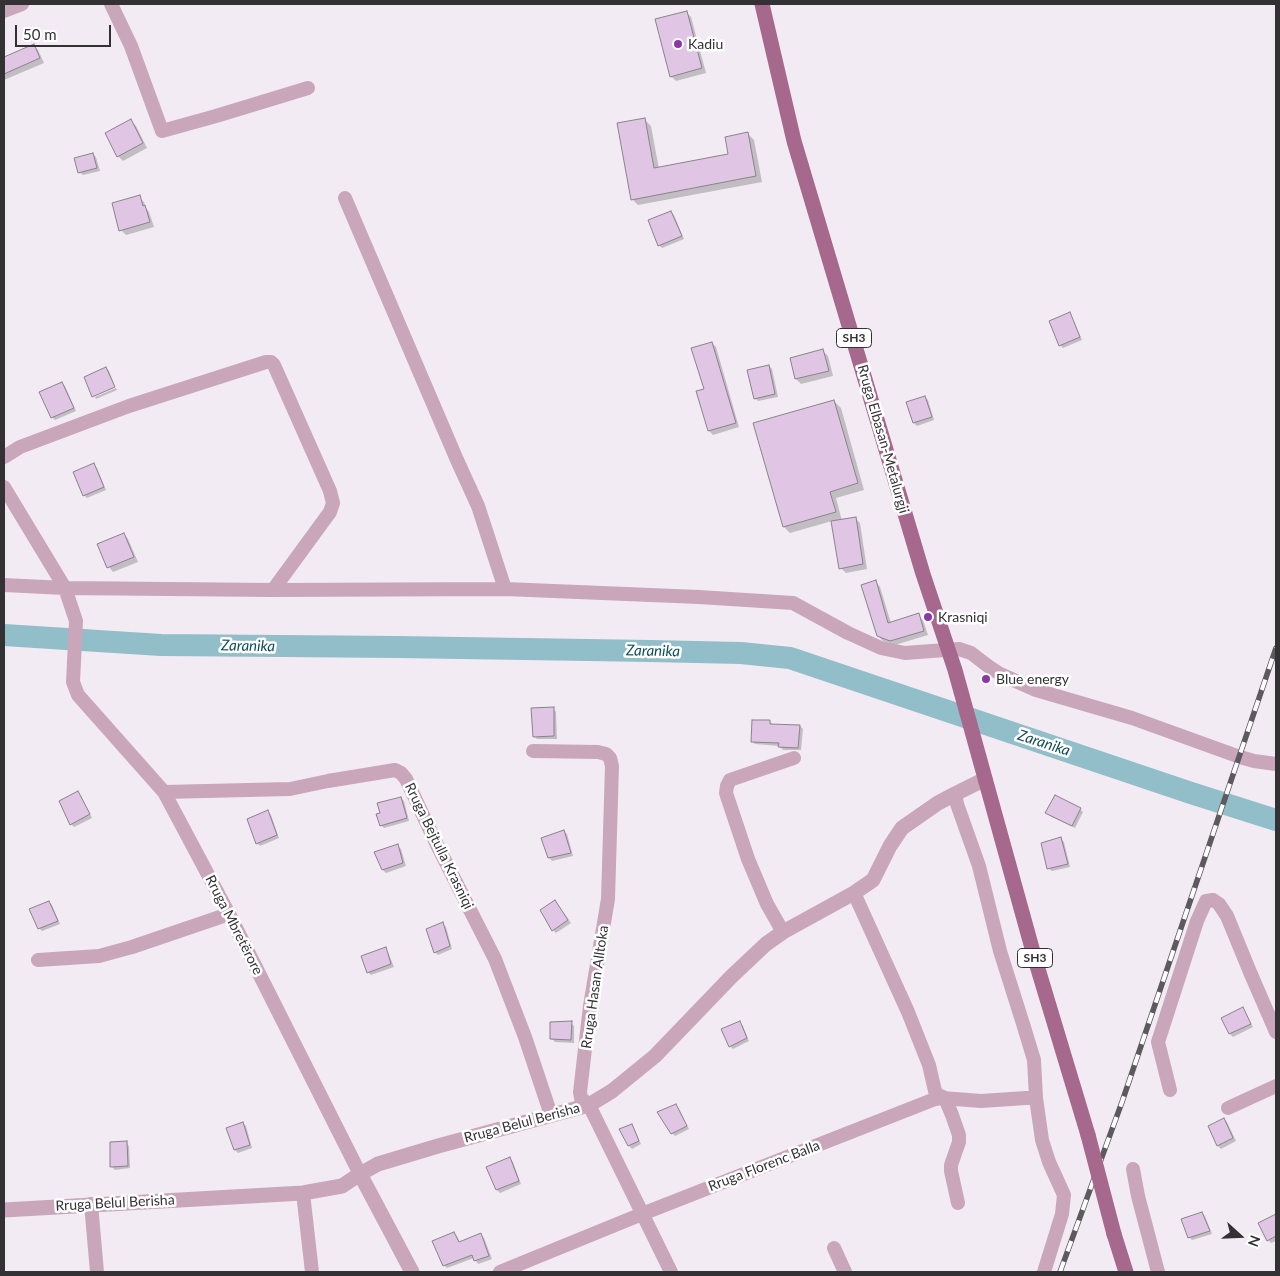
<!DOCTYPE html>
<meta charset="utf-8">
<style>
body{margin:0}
#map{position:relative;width:1280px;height:1276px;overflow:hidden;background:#f3ebf4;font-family:Lato,sans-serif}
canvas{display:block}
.frame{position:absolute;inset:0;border:5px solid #343135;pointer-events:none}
.north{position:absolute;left:1215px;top:1211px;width:50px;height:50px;-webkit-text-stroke:4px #fff;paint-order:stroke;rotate:110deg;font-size:14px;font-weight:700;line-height:20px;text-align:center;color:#343135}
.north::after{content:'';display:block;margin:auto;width:18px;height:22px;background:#343135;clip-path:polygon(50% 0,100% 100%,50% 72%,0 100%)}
.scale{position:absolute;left:15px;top:25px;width:96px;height:22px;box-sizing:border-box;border:2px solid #343135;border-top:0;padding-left:6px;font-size:15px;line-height:18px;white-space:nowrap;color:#343135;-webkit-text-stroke:4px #fff;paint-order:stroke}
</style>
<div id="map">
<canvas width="1280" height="1276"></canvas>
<div class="frame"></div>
<div class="north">N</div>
<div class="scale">50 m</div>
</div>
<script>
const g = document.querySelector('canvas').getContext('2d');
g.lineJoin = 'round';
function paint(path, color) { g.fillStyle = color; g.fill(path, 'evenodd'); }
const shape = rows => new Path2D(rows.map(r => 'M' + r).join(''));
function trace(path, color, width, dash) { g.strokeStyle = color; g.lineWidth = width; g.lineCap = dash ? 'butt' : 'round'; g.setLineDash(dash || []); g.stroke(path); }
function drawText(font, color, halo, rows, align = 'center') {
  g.font = font + ' Lato,sans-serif'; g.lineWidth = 5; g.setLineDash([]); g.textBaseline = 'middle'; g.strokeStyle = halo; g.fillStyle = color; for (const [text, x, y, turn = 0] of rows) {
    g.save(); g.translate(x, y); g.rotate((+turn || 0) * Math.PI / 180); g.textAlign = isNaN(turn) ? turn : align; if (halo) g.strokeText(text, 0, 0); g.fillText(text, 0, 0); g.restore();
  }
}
const shadow = shape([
 [686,12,691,17,706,73,676,81,671,76],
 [34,45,38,50,44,63,4,80,4,58],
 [645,120,651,126,659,169,730,155,748,134,754,140,762,182,638,205,632,199],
 [131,121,136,126,147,148,123,161,118,156],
 [93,154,96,157,100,171,83,175,79,172],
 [139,197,144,202,146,208,149,212,154,227,126,235,121,230],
 [671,212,674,215,684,239,662,248,659,245],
 [1069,314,1072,317,1082,340,1063,348,1060,345],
 [712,343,716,347,739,427,713,435,709,431,705,390],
 [823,351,828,356,833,376,801,384,796,379,791,359],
 [769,366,772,369,778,397,758,401,755,398],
 [106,368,109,371,115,386,93,395],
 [62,383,65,386,76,411,55,420,52,417],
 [116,388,117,390,96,399,95,397],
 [925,397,928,400,934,420,917,426,914,423,908,403],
 [834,401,841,408,864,490,836,498,842,521,855,518,860,523,867,569,846,573,841,568,832,521,790,533,784,527],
 [94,465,97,468,106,490,87,498,84,495],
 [124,534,128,539,138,562,113,572,109,567],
 [876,582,880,587,891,623,918,615,923,620,928,635,895,645,883,641,878,636],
 [553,708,556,712,557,739,537,739,534,736],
 [770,722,773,725,800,726,803,729,801,750,783,750,779,746,755,744,752,741],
 [78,793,81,796,92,818,74,827,71,824,61,802],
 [401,798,404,801,409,821,384,828,381,825],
 [1080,809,1083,812,1075,828,1050,816,1047,813],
 [268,812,271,815,279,838,260,846,257,843],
 [564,831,567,834,573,856,552,861,549,857],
 [1061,839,1064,842,1070,867,1052,871,1048,868],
 [398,846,401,849,406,866,386,873,383,870],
 [49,902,52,905,60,924,42,931,39,928],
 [558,905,571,923,556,933,553,930,541,910],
 [443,924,446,927,452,949,438,955,435,952],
 [385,949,388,952,394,967,371,975,368,972],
 [1245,1012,1253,1027,1233,1037,1230,1034,1223,1018],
 [571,1023,574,1026,574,1043,555,1042,551,1038],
 [740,1023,743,1026,749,1041,733,1049,730,1046],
 [676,1106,679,1109,689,1129,675,1136,672,1133],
 [1224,1119,1227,1122,1236,1141,1221,1149,1218,1146,1210,1126],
 [243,1123,246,1126,252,1148,238,1153,235,1150],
 [631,1125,634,1128,641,1144,632,1149,629,1146],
 [126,1143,129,1146,130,1168,115,1170,112,1167],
 [510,1159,513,1162,521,1184,500,1193,497,1190,488,1168],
 [1202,1213,1205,1216,1212,1234,1192,1240,1189,1237],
 [1276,1215,1276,1241,1271,1243,1268,1240,1259,1223],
 [454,1233,457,1236,460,1243,481,1235,484,1238,492,1259,478,1264,474,1258,447,1268,444,1265]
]);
const river = shape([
 [4,635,161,645,398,647,650,651,741,653,790,658,1191,793,1276,820]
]);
const building = shape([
 [687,11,702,68,670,77,655,19,687,11],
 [34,44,40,58,4,74,4,57,34,44],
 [645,118,654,168,728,154,725,137,748,132,756,176,631,200,617,123,645,118],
 [131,119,143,143,117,157,105,133,131,119],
 [93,153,97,168,78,173,74,158,93,153],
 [140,195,143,206,145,205,150,222,119,231,112,203,140,195],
 [671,211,682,236,658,246,648,220,671,211],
 [1070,312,1080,337,1059,346,1049,321,1070,312],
 [712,342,736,423,708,431,696,391,704,389,691,348,712,342],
 [823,349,829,371,795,379,790,358,823,349],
 [769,365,775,394,754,399,747,370,769,365],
 [106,367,115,387,92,397,84,377,106,367],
 [62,382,74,408,51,418,39,392,62,382],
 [925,396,932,417,913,423,906,402,925,396],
 [834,400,858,483,830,492,836,512,783,527,753,423,834,400],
 [94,463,104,487,83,496,73,472,94,463],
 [856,517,863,564,839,569,831,521,856,517],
 [124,533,134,557,107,568,97,544,124,533],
 [876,580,888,623,919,613,924,631,890,641,877,636,861,585,876,580],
 [554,707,554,736,533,737,531,708,554,707],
 [752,720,770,720,770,724,800,725,798,748,778,747,779,743,751,742,752,720],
 [78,791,90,814,70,825,59,801,78,791],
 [1055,795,1081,808,1072,826,1045,813,1055,795],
 [401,797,407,818,380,826,376,814,380,813,377,803,401,797],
 [268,810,277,835,256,844,247,819,268,810],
 [564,830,571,853,548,858,541,838,564,830],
 [1061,837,1068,864,1047,869,1041,843,1061,837],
 [398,844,403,863,382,870,374,852,398,844],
 [555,900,568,920,552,931,540,910,555,900],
 [49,901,58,921,38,929,29,909,49,901],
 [443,922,450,946,434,953,426,929,443,922],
 [386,947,391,964,367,973,361,956,386,947],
 [1243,1007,1251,1024,1229,1034,1221,1018,1243,1007],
 [572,1021,571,1040,550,1039,550,1022,572,1021],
 [740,1021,747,1038,729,1047,721,1029,740,1021],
 [676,1104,687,1126,671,1134,657,1112,676,1104],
 [1224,1118,1233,1138,1217,1146,1208,1126,1224,1118],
 [243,1122,250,1145,234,1150,226,1128,243,1122],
 [632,1124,639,1141,628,1146,619,1129,632,1124],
 [127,1141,128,1166,110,1167,110,1142,127,1141],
 [510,1157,519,1181,496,1190,486,1167,510,1157],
 [1202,1212,1210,1231,1188,1238,1181,1219,1202,1212],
 [1276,1214,1276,1236,1267,1241,1258,1223,1276,1214],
 [454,1232,459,1242,481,1233,489,1256,474,1261,472,1255,443,1266,432,1241,454,1232]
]);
const minor = shape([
 [111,4,131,46,162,131,216,116,308,88],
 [4,11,22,4],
 [345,198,457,460,478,506,505,589],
 [4,457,20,447,129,406,266,362,271,362,274,365,330,491,333,503,330,512,273,590],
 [4,487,65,588,76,621,73,682,78,695,164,792,229,914,360,1174],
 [4,585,65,588,273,590,505,589,699,597,793,603,848,633,881,648,905,653,959,649,971,653,988,666,1000,674,1036,690,1132,718,1240,757,1254,761,1276,764],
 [533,751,598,752,606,754,610,758,612,766,608,899,590,1006,580,1092,581,1098,589,1105,671,1272],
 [164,792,290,789,328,781,395,770,401,773,406,779,437,845,495,959,525,1037,551,1115],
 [955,794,957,804,979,866,1000,951,1024,1027,1034,1060,1036,1098,1042,1140,1049,1162,1064,1195,1062,1214,1044,1272],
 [854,893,908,1012,929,1065,935,1091,938,1095,945,1098,952,1115,959,1135,959,1142,951,1165,951,1171,958,1203],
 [783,932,767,904,748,859,726,793,727,786,730,780,794,758],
 [38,960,99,956,132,947,229,914],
 [1170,1090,1158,1042,1197,921,1206,901,1213,900,1219,904,1227,916,1250,972,1276,1032],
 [1228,1108,1276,1086],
 [1133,1169,1138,1196,1158,1272],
 [303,1193,312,1272],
 [91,1204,97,1272],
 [834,1248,845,1272],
 [500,1272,642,1214,935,1099,942,1098,981,1101,1026,1098,1036,1098]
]);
const tertiary = shape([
 [360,1174,412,1272],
 [4,1210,303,1193,342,1186,360,1174,378,1164,438,1146,589,1105,612,1091,655,1056,732,976,766,944,783,932,854,893,873,880,890,846,902,828,938,803,955,794,985,779]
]);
const primary = shape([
 [762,4,794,141,923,574,955,670,1035,959,1088,1135],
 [1114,1234,1126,1272]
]);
const rail = shape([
 [1060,1272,1122,1102,1276,648]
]);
const primaryBridge = shape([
 [1088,1135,1114,1234]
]);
const markers = [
 [678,44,5,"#8b38a7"],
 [928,617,5,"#8b38a7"],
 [986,679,5,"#8b38a7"]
];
const shields = [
 [854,338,35],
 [1035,958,35]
];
const shieldNames = [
 ["SH3",854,338],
 ["SH3",1035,958]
];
const poiNames = [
 ["Kadiu",688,44],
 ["Krasniqi",938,617],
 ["Blue energy",996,679]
];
const streetNames = [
 ["Rruga Elbasan-Metalurgji",883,439,74],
 ["Rruga Bejtulla Krasniqi",439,846,64],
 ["Rruga Mbretërore",234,925,63],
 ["Rruga Hasan Alltoka",595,987,-82],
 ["Rruga Belul Berisha",522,1123,-15],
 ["Rruga Florenc Balla",764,1166,-21],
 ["Rruga Belul Berisha",115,1203,-3]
];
const waterNames = [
 ["Zaranika",248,646,1],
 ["Zaranika",653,651,1],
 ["Zaranika",1044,743,18]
];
paint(shadow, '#0003');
trace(river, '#91bec8', 22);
paint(building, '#e0c6e4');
trace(building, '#89828a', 1);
trace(minor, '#caa6ba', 14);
trace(tertiary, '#caa6ba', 15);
trace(primary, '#a7688d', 15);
trace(rail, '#5d595e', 5.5);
trace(rail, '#fff', 4, [11]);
trace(primaryBridge, '#a7688d', 15);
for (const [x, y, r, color] of markers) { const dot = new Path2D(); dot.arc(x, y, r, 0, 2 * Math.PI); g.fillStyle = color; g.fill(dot); trace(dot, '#fff', 2); }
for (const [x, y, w] of shields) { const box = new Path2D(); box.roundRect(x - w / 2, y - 9.5, w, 19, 4); g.fillStyle = '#fff'; g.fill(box); trace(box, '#343135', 1); }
drawText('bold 12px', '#343135', null, shieldNames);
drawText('14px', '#343135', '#fff', poiNames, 'left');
drawText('14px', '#343135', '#fff', streetNames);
drawText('italic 15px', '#0d4e5a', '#fff', waterNames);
</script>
